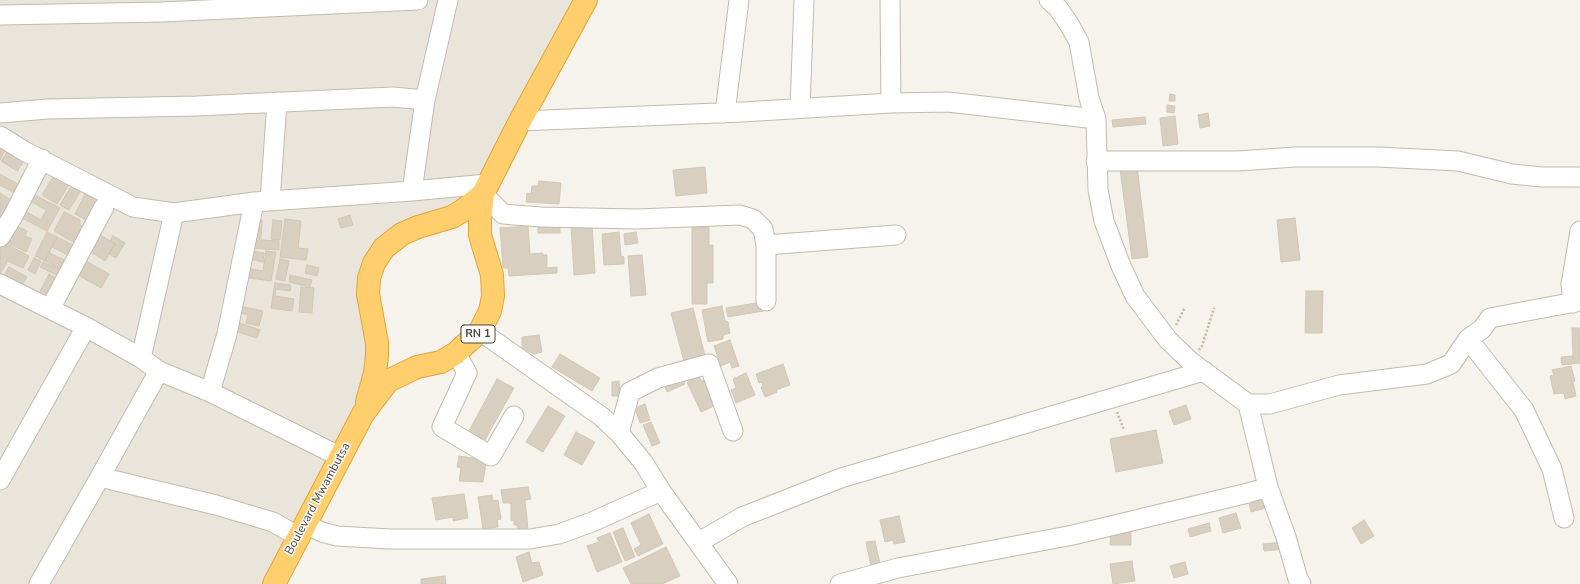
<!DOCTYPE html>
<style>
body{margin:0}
canvas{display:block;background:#f6f3ec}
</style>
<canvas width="1580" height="584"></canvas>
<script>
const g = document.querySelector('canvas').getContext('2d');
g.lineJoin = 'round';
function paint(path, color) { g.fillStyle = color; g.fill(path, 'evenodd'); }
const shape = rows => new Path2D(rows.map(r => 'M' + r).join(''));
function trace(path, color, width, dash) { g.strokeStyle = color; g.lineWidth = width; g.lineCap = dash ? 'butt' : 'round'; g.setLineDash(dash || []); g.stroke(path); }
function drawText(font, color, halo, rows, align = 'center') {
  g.font = font + ' "Nunito Sans",sans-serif'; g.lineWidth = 3; g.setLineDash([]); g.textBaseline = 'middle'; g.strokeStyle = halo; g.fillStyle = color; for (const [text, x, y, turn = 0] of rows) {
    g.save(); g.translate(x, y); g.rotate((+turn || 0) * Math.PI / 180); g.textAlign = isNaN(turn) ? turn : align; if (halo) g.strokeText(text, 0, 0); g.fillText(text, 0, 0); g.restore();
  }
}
const residential = shape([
 [0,0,586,0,487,184,374,263,375,373,272,584,0,584]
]);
const building = shape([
 [1170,94,1175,95,1175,101,1169,101,1170,94],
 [1167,105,1175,106,1174,113,1167,112,1167,105],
 [1208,113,1210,126,1200,128,1198,115,1208,113],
 [1175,116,1178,144,1163,146,1160,118,1175,116],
 [1145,117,1146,124,1113,127,1112,120,1145,117],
 [0,143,7,146,0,160,0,143],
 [10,148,26,158,17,171,1,161,10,148],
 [1137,166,1148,257,1132,259,1120,169,1137,166],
 [705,167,707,193,676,196,673,170,705,167],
 [0,174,23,187,18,195,0,185,0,174],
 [55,174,70,183,57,204,42,195,55,174],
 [539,181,561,183,559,204,526,202,527,193,531,194,532,186,538,186,539,181],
 [73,183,82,189,69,210,60,205,73,183],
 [0,193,16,203,11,210,0,203,0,193],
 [31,193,60,208,47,231,18,216,21,209,41,220,46,210,28,200,31,193],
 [85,194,100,202,90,222,75,214,85,194],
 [0,204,13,212,0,224,0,204],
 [64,212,80,220,80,225,87,228,81,239,76,236,73,242,54,231,64,212],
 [350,215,353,225,341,228,338,219,350,215],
 [1295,218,1300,260,1281,262,1277,220,1295,218],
 [285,219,301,221,298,248,308,249,306,260,280,257,285,219],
 [253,220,262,220,261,240,279,241,279,250,251,248,253,220],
 [273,220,282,221,280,240,271,239,273,220],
 [538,223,560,223,560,233,538,233,538,223],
 [592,224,595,273,574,275,571,225,592,224],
 [15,225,27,231,25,236,32,239,26,252,6,242,15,225],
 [528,226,530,254,543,253,543,255,547,255,547,268,557,267,557,273,509,276,508,268,503,268,500,228,528,226],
 [692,227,709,227,709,245,713,245,713,283,707,283,707,304,692,304,692,227],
 [47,232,57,237,45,261,35,256,47,232],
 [619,232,621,256,624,257,624,264,604,265,602,234,619,232],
 [636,232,638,243,625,245,624,234,636,232],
 [99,234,115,244,105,261,88,250,99,234],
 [113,236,125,243,116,258,109,254,115,244,110,241,113,236],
 [57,237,75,246,70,256,52,247,57,237],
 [1,241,29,256,23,268,8,261,0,274,1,241],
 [247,250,264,253,263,262,245,258,247,250],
 [266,251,276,252,271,281,243,277,244,268,263,271,266,251],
 [49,253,69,262,65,271,45,261,49,253],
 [642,255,646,295,631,296,628,256,642,255],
 [34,258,41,261,35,274,28,270,34,258],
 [280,259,289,261,285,281,276,279,280,259],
 [84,260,109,274,101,288,76,274,84,260],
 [43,262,61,270,59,276,40,267,43,262],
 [307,265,319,268,317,276,305,273,307,265],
 [9,267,27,277,21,287,3,277,9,267],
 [49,274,57,279,48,295,40,291,49,274],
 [290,275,312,280,310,287,289,282,290,275],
 [275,283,291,285,290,291,276,289,275,296,294,299,292,311,271,308,275,283],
 [301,287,314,288,312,313,299,312,301,287],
 [1306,291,1323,291,1322,333,1305,333,1306,291],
 [762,302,763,311,728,317,726,308,762,302],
 [239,306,263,311,259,326,246,323,248,315,237,312,239,306],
 [722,306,725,321,728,322,730,333,723,335,723,339,708,342,702,310,722,306],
 [693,308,706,360,685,365,671,313,693,308],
 [237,322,260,330,257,338,234,331,237,322],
 [1572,328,1580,328,1580,363,1562,365,1561,357,1573,356,1572,328],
 [539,335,542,352,534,354,522,348,522,337,539,335],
 [730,340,739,366,732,368,730,362,721,366,714,346,730,340],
 [560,354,600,378,592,391,552,367,560,354],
 [783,364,790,385,776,390,777,392,765,397,761,387,763,387,762,382,759,383,756,374,783,364],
 [1571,366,1575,381,1573,382,1576,396,1565,399,1564,393,1554,394,1550,376,1554,375,1552,370,1571,366],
 [746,373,755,395,736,403,731,390,736,388,733,379,746,373],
 [699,376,701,381,707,379,718,404,701,412,687,382,699,376],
 [681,377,685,384,667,392,664,384,681,377],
 [497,379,514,388,485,440,469,431,497,379],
 [619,381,620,396,612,396,612,382,619,381],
 [645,404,650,420,640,423,635,408,645,404],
 [1186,405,1191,419,1174,425,1169,411,1186,405],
 [548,406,565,416,543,452,526,442,548,406],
 [651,422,660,443,652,446,643,425,651,422],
 [1156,430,1163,463,1116,472,1110,439,1156,430],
 [576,432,595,442,582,465,564,455,576,432],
 [459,456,479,459,478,462,486,463,483,482,459,481,461,468,457,467,459,456],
 [528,487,531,499,525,500,528,529,518,531,517,525,514,525,514,521,511,520,511,503,503,503,501,490,528,487],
 [464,494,468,518,453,521,453,517,436,520,432,498,464,494],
 [492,495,493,501,498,500,501,519,497,520,498,527,483,529,478,497,492,495],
 [1264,499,1266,508,1251,512,1249,502,1264,499],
 [1236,513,1241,528,1223,533,1219,518,1236,513],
 [649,514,663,544,638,556,634,549,641,545,631,523,649,514],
 [899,516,905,542,894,544,893,540,885,542,880,520,899,516],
 [1364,520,1374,536,1361,544,1352,528,1364,520],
 [1209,523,1211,531,1190,537,1188,529,1209,523],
 [1111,527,1131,527,1131,545,1110,545,1111,527],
 [623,528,635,557,625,561,613,532,623,528],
 [610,533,622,562,597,572,587,546,599,542,597,538,610,533],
 [875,541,880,564,871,566,866,542,875,541],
 [1284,542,1285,549,1264,551,1263,544,1284,542],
 [666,547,680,576,662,584,631,584,623,568,666,547],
 [529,552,532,563,539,562,543,575,523,582,516,557,529,552],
 [1132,561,1135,581,1113,584,1110,564,1132,561],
 [1185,562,1188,574,1174,578,1170,566,1185,562],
 [445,576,446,584,421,584,421,579,445,576]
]);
const path = shape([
 [1176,325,1185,307],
 [1199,350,1202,346,1214,308],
 [1117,412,1124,430]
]);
const minor = shape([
 [890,0,891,103],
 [1049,0,1058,8,1069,24,1079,42,1089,98,1096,119,1098,190,1104,221,1121,266,1135,296,1168,340,1191,362,1248,404,1270,404,1339,385,1427,374,1451,364,1468,339,1482,329,1490,318,1580,301],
 [0,15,162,12,418,0],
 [800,108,804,0],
 [0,113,48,109,196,106,393,97,425,100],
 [725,113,739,0],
 [520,121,742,112,891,103,948,102,1096,119],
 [0,136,24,151,133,207,174,213,254,202,412,191,487,184],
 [1096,161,1238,161,1295,157,1378,157,1458,161,1512,174,1542,177,1580,177],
 [412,191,425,100,448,0],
 [483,194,503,214,541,217,637,219,740,215,753,219,763,229,766,245,766,301],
 [270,201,277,102],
 [0,237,13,216,42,159],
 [766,245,896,235],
 [0,284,86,327,141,358,159,371,210,392,341,457],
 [1573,303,1571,284,1580,231],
 [50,309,104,207],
 [480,331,602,417,619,433,643,462,661,491,728,584],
 [1468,339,1524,410,1552,469,1564,518],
 [456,353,467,373,442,427,491,456,514,416],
 [141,358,174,213],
 [210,392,227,334,254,202],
 [619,433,630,392,658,378,709,364,733,431],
 [100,477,216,505,273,522,299,537],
 [0,480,86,327],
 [1268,487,1286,537,1298,579,1301,584],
 [305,524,322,532,337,536,390,539,530,539,559,534,592,522,661,491],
 [699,542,742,517,841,478,1204,371],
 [39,584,100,477,159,371],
 [840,584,898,568,1073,535,1248,493,1268,487,1248,404]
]);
const highway = shape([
 [367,402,375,373,377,356,377,343,368,294,369,278,374,263,384,248,402,234,418,227,452,217,462,211,483,194],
 [274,584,363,414,388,381,417,367,441,362,456,353,480,331,490,311,493,296,492,275,480,235,480,219,483,194,520,121,586,0]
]);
const shields = [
 [478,334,34]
];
const shieldNames = [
 ["RN 1",478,334]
];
const streetNames = [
 ["Boulevard Mwambutsa",318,499,-62]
];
paint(residential, '#eae5da');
paint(building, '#d8cfc1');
trace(building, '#d3c7b4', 1);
trace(minor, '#c2bbae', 21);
trace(highway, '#e0a43c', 24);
trace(path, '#c4b79f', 2.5, [2, 2]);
trace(minor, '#fff', 19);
trace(highway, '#ffcf6e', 22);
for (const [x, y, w] of shields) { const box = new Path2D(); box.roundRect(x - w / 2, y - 9, w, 18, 3); g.fillStyle = '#fff'; g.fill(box); trace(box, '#4b4439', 1); }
drawText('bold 11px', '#4b4439', null, shieldNames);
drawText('12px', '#4b4439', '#fff', streetNames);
</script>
